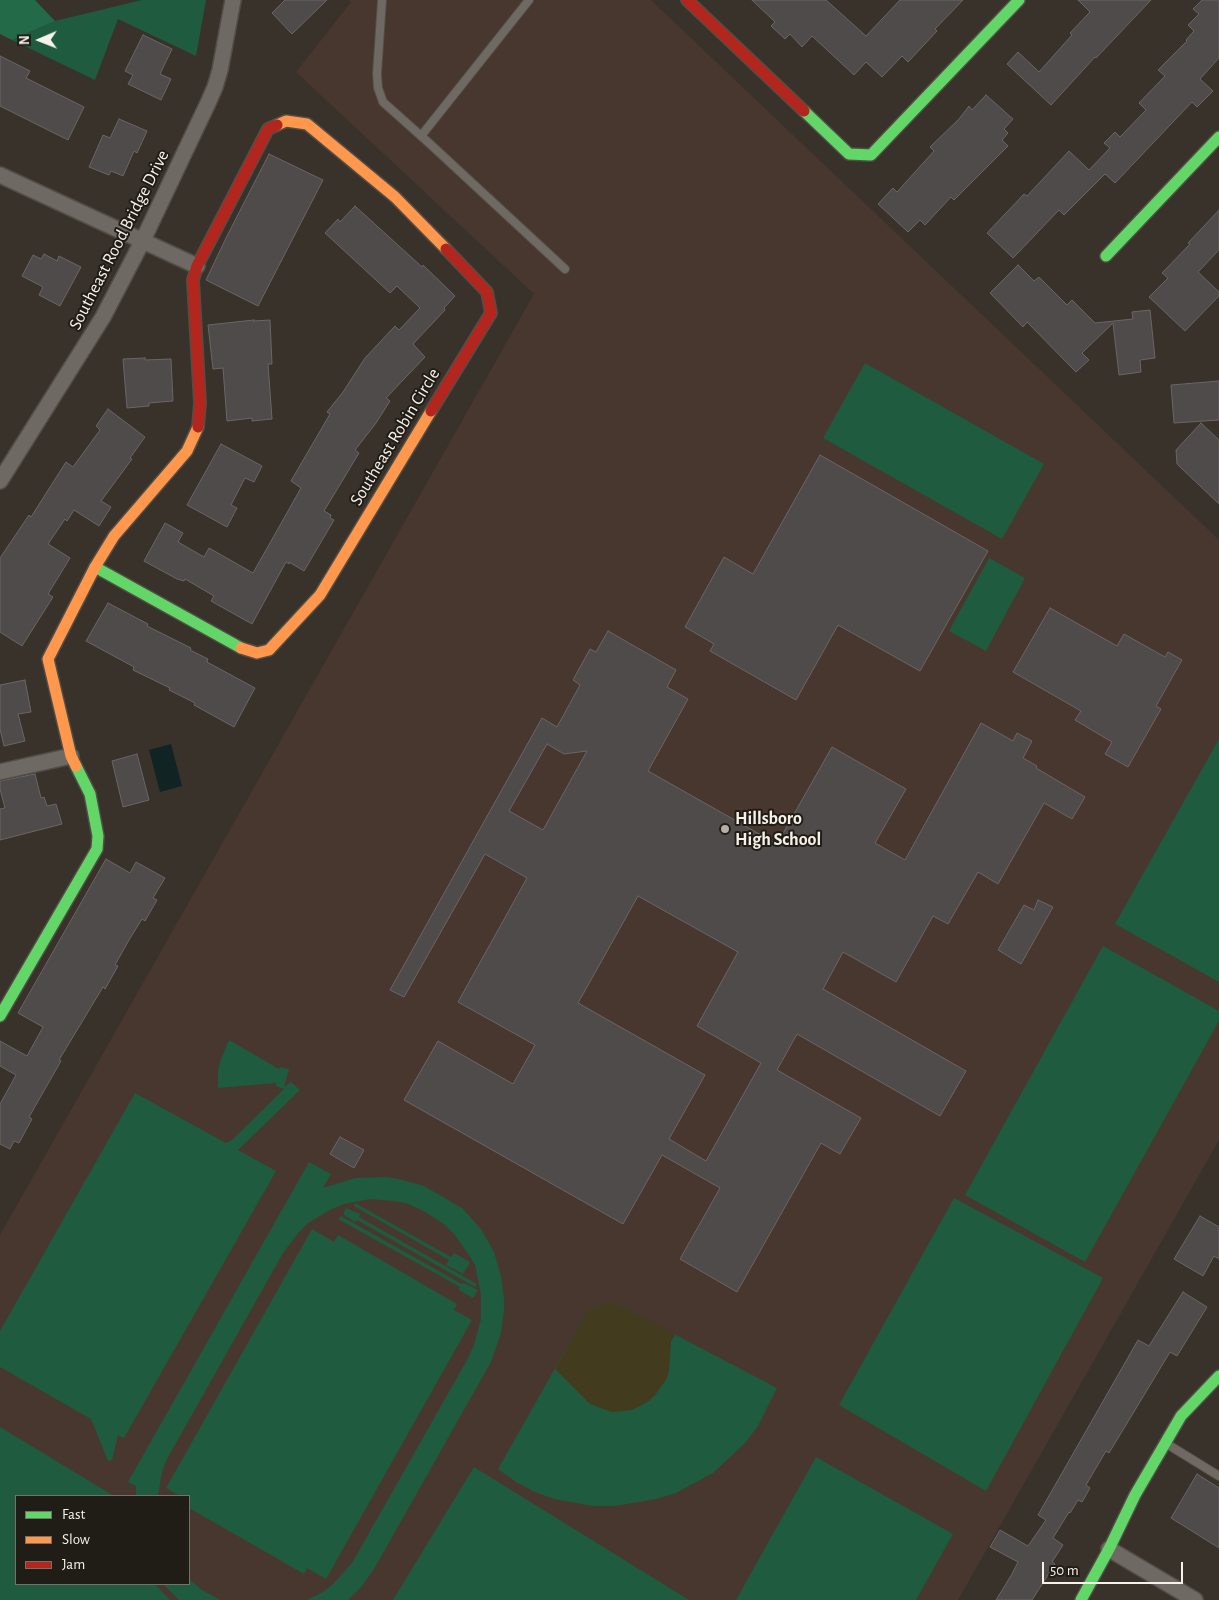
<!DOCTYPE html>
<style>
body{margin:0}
#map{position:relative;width:1219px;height:1600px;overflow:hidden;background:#38322b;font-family:"Alegreya Sans",sans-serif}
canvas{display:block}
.legend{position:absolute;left:15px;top:1495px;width:175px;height:90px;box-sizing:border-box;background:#201c16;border:1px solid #76716a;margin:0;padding:6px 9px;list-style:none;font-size:15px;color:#f7f1e9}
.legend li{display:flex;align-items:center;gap:10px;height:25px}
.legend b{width:25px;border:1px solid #76716a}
.north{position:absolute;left:15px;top:15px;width:50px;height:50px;-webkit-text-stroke:4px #201c16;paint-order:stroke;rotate:269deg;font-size:14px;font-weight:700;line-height:20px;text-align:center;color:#f7f1e9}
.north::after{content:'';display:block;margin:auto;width:18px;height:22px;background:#f7f1e9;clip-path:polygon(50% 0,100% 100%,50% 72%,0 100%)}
.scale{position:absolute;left:1042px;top:1562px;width:141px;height:22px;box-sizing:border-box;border:2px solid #f7f1e9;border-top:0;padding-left:6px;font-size:15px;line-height:18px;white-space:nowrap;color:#f7f1e9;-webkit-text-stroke:4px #201c16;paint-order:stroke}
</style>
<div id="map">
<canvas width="1219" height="1600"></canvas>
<ul class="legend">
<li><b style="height:6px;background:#63d668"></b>Fast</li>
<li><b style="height:6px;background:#ff974d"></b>Slow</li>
<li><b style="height:6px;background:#b3261e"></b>Jam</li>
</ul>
<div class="north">N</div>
<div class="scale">50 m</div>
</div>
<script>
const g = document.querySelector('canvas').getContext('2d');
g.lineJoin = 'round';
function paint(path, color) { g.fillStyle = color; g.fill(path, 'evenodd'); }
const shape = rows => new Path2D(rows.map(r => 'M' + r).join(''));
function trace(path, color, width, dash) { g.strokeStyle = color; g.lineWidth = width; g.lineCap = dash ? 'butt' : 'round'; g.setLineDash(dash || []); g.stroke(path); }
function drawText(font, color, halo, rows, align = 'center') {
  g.font = font + ' "Alegreya Sans",sans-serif'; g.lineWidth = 4; g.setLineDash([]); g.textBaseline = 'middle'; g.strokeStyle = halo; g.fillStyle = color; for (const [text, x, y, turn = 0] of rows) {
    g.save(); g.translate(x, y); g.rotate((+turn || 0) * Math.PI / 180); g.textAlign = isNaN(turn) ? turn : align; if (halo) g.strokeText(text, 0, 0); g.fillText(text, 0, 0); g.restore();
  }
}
const education = shape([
 [349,0,651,0,1219,540,1219,1140,958,1600,0,1600,0,1235,534,294,296,72,351,2],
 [16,1496,189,1496,189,1584,16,1584]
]);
const green = shape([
 [142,0,206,0,196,56,118,19,95,80,12,40,55,21],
 [865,363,1044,464,1002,539,823,438],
 [989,558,1025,578,986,651,949,631],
 [1219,739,1219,982,1115,924],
 [1103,946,1219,1011,1219,1021,1085,1262,965,1195],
 [229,1040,279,1069,280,1067,289,1069,284,1087,291,1082,300,1090,238,1150,276,1171,124,1438,118,1435,112,1460,108,1461,91,1419,0,1367,0,1331,135,1093,226,1143,232,1140,284,1089,276,1086,276,1083,218,1088,218,1070,220,1062],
 [309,1162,331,1174,323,1188,355,1178,386,1177,399,1179,424,1186,462,1208,481,1229,494,1252,501,1276,504,1299,504,1311,501,1333,491,1362,374,1569,361,1587,348,1600,307,1600,323,1592,333,1584,352,1563,467,1360,474,1345,481,1319,481,1295,475,1265,469,1255,454,1234,444,1224,425,1212,406,1203,393,1201,370,1199,344,1204,330,1210,308,1223,299,1232,283,1253,167,1459,162,1472,158,1496,136,1496,136,1486,128,1482],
 [954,1198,1103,1278,986,1491,839,1405],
 [355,1203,451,1257,454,1253,470,1262,463,1274,446,1265,449,1260,354,1206],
 [346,1208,360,1214,359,1217,477,1284,475,1287,357,1220,355,1222,343,1214],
 [341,1216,462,1284,464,1283,478,1290,473,1298,459,1290,460,1287,338,1219],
 [312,1229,334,1242,338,1235,457,1304,454,1310,472,1320,326,1579,307,1568,304,1574,189,1508,189,1496,180,1496,166,1488],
 [613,1302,777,1388,758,1426,745,1443,713,1473,676,1493,656,1499,615,1506,593,1506,554,1499,535,1492,516,1482,498,1469,588,1310],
 [0,1427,114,1496,16,1496,16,1584,155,1584,170,1600,0,1600],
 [816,1457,953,1534,916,1600,736,1600],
 [474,1467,689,1600,393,1600],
 [189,1579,202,1590,220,1600,179,1600,163,1584,189,1584]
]);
const forest = shape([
 [0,0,35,0,55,21,12,40,0,34]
]);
const sand = shape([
 [613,1302,675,1334,671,1342,669,1371,666,1380,655,1395,649,1401,632,1410,612,1412,590,1404,555,1369,588,1310]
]);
const water = shape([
 [171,744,182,786,160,792,149,750]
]);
const building = shape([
 [285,0,327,0,292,34,272,13,285,0],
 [752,0,826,0,866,36,900,0,963,0,935,29,937,31,908,62,902,56,882,77,866,62,854,75,812,36,802,47,790,34,785,39,771,26,775,22,752,0],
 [1078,0,1151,0,1096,58,1095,57,1051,105,1007,64,1018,52,1039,72,1072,35,1070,33,1090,12,1078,0],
 [1202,0,1219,0,1219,58,1200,79,1213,91,1197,107,1192,102,1115,183,1105,174,1064,215,1059,210,1013,258,987,233,1024,194,1027,196,1069,151,1089,170,1110,148,1104,143,1115,132,1120,137,1146,110,1139,103,1165,76,1158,70,1187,41,1186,40,1194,31,1188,25,1199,14,1193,9,1202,0],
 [143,35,172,49,160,74,171,79,161,100,128,84,133,75,125,71,143,35],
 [0,56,30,71,26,78,84,107,68,140,0,106,0,56],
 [986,95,1013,119,1004,129,1008,133,1002,140,1008,146,954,200,951,197,925,225,920,220,908,232,878,204,893,188,897,192,934,151,930,147,959,119,969,106,972,110,986,95],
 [119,119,147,131,137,153,134,151,123,176,111,171,109,175,89,167,103,135,110,138,119,119],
 [269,154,323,180,258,306,206,280,226,238,269,154],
 [355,206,422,267,423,265,455,296,444,308,445,310,413,344,425,357,386,398,390,401,376,423,355,450,359,453,324,511,331,515,330,518,334,520,304,571,289,562,289,564,286,562,252,624,211,601,214,596,185,579,184,581,177,579,144,561,165,523,183,533,178,542,204,557,209,548,253,573,301,488,291,481,330,414,327,412,343,392,365,358,395,326,399,330,420,308,397,286,390,293,325,233,338,219,340,222,355,206],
 [1219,210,1219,250,1198,272,1219,292,1219,296,1185,331,1149,297,1168,278,1162,273,1190,244,1188,243,1219,210],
 [44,254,57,261,59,256,81,267,60,306,39,295,43,287,22,276,33,255,41,259,44,254],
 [1018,265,1034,281,1039,277,1067,305,1072,300,1095,323,1133,319,1132,312,1150,310,1155,358,1140,360,1141,372,1119,375,1113,323,1082,353,1089,360,1076,372,1027,322,1023,327,990,293,1018,265],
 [254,320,253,321,270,320,272,364,268,364,272,419,252,421,252,418,227,421,223,368,213,369,208,325,254,320],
 [145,358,145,360,171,359,173,401,149,403,149,406,127,408,123,359,145,358],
 [1219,381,1219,420,1174,423,1171,385,1219,381],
 [108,409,145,437,130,458,132,459,101,501,111,507,99,526,74,510,67,521,65,519,48,544,70,558,48,594,53,597,22,646,0,632,0,558,29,515,31,517,66,462,73,467,100,430,96,426,108,409],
 [1201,423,1219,440,1219,504,1177,464,1176,450,1201,423],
 [221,444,262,466,254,482,245,478,231,505,237,508,227,527,187,505,221,444],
 [820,455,988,551,920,671,838,625,796,700,710,651,714,644,685,627,724,557,753,574,820,455],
 [108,603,148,624,147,626,191,648,190,650,208,659,207,662,255,688,234,727,194,705,195,703,169,690,170,688,133,670,134,667,86,641,108,603],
 [1050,608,1117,646,1124,634,1165,657,1168,652,1182,660,1156,706,1161,709,1128,767,1105,754,1112,742,1075,720,1081,711,1013,672,1050,608],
 [608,631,676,670,667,687,688,699,648,771,777,844,832,747,906,789,875,843,905,860,981,723,1013,741,1017,733,1032,741,1023,758,1037,766,1036,768,1085,797,1072,819,1044,803,998,884,978,872,948,924,933,916,896,982,843,952,823,989,966,1071,940,1116,797,1034,777,1070,861,1118,840,1154,821,1143,737,1292,680,1259,720,1188,662,1155,623,1224,404,1100,438,1041,513,1084,535,1045,458,1002,527,878,485,854,404,997,390,990,542,718,557,727,580,685,573,680,590,649,596,652,608,631],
 [547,744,564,754,587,751,543,830,509,811,547,744],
 [638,896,738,952,697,1026,761,1063,706,1161,669,1139,705,1075,578,1003,638,896],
 [25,680,31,712,18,714,25,741,4,746,0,729,0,685,25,680],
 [137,754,149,800,123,807,112,761,137,754],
 [35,774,41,798,44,797,47,806,56,804,62,824,0,840,0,809,5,808,0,789,0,781,35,774],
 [106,859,130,873,136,862,165,878,153,898,157,900,145,921,142,919,129,940,115,965,118,966,105,989,103,987,59,1060,61,1061,29,1117,32,1119,19,1143,14,1141,10,1149,0,1144,0,1104,16,1075,0,1066,0,1041,27,1056,43,1027,18,1013,106,859],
 [1038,900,1053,907,1021,964,998,950,1024,905,1034,910,1038,900],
 [340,1137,364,1150,354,1168,330,1154,340,1137],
 [1200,1216,1219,1227,1219,1259,1214,1256,1203,1276,1174,1259,1200,1216],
 [1183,1292,1207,1307,1177,1356,1170,1352,1109,1453,1106,1451,1086,1485,1090,1488,1082,1502,1078,1500,1070,1513,1069,1512,1053,1538,1063,1545,1052,1562,1055,1564,1032,1600,996,1600,1012,1574,1018,1562,990,1547,1000,1530,1028,1546,1046,1520,1038,1515,1138,1340,1149,1346,1183,1292],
 [1197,1474,1219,1488,1219,1548,1171,1518,1197,1474]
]);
const lane = shape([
 [382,0,377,74,378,88,383,102,429,143,565,269],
 [421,136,529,0],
 [1167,1444,1219,1476]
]);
const street = shape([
 [0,175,197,266],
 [0,481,103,317,143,240,208,103,215,87,220,70,233,0],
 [0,772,71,756],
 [1109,1549,1195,1600]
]);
const fast = shape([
 [804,111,849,154,871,155,1019,0],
 [1106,256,1219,137],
 [95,567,241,648],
 [0,1016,97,849,98,836,90,794,76,766],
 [1081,1600,1109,1549,1135,1495,1181,1416,1219,1376]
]);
const slow = shape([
 [277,125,286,121,307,124,395,197,446,249],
 [241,648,257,653,269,650,320,595,431,411],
 [76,766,71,756,48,659,95,567,114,536,187,451,198,427]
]);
const jam = shape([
 [687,0,804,111],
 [431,411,491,313,487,292,446,249],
 [198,427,200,403,193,280,197,266,268,129,277,125]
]);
const markers = [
 [725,829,5,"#b4aea6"]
];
const streetNames = [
 ["Southeast Rood Bridge Drive",119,240,-63],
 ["Southeast Robin Circle",395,437,-59]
];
const poiNames = [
 ["Hillsboro",735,819],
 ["High School",735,840]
];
paint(education, '#48372e');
paint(green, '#1f5b3e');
paint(forest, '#236a49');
paint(sand, '#433b1e');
paint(water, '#122324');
paint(building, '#4f4b4a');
trace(building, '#6b6666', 1);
trace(lane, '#524e47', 10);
trace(street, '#524e47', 18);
trace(fast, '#524e47', 14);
trace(slow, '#524e47', 14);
trace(jam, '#524e47', 14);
trace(lane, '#6e6963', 8);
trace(street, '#6e6963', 15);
trace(fast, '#63d668', 11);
trace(slow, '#ff974d', 11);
trace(jam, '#b3261e', 11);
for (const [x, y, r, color] of markers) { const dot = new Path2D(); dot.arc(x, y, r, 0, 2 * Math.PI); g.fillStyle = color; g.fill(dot); trace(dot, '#201c16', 2); }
drawText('18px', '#f7f1e9', '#201c16', streetNames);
drawText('bold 18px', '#f7f1e9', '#201c16', poiNames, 'left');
</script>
